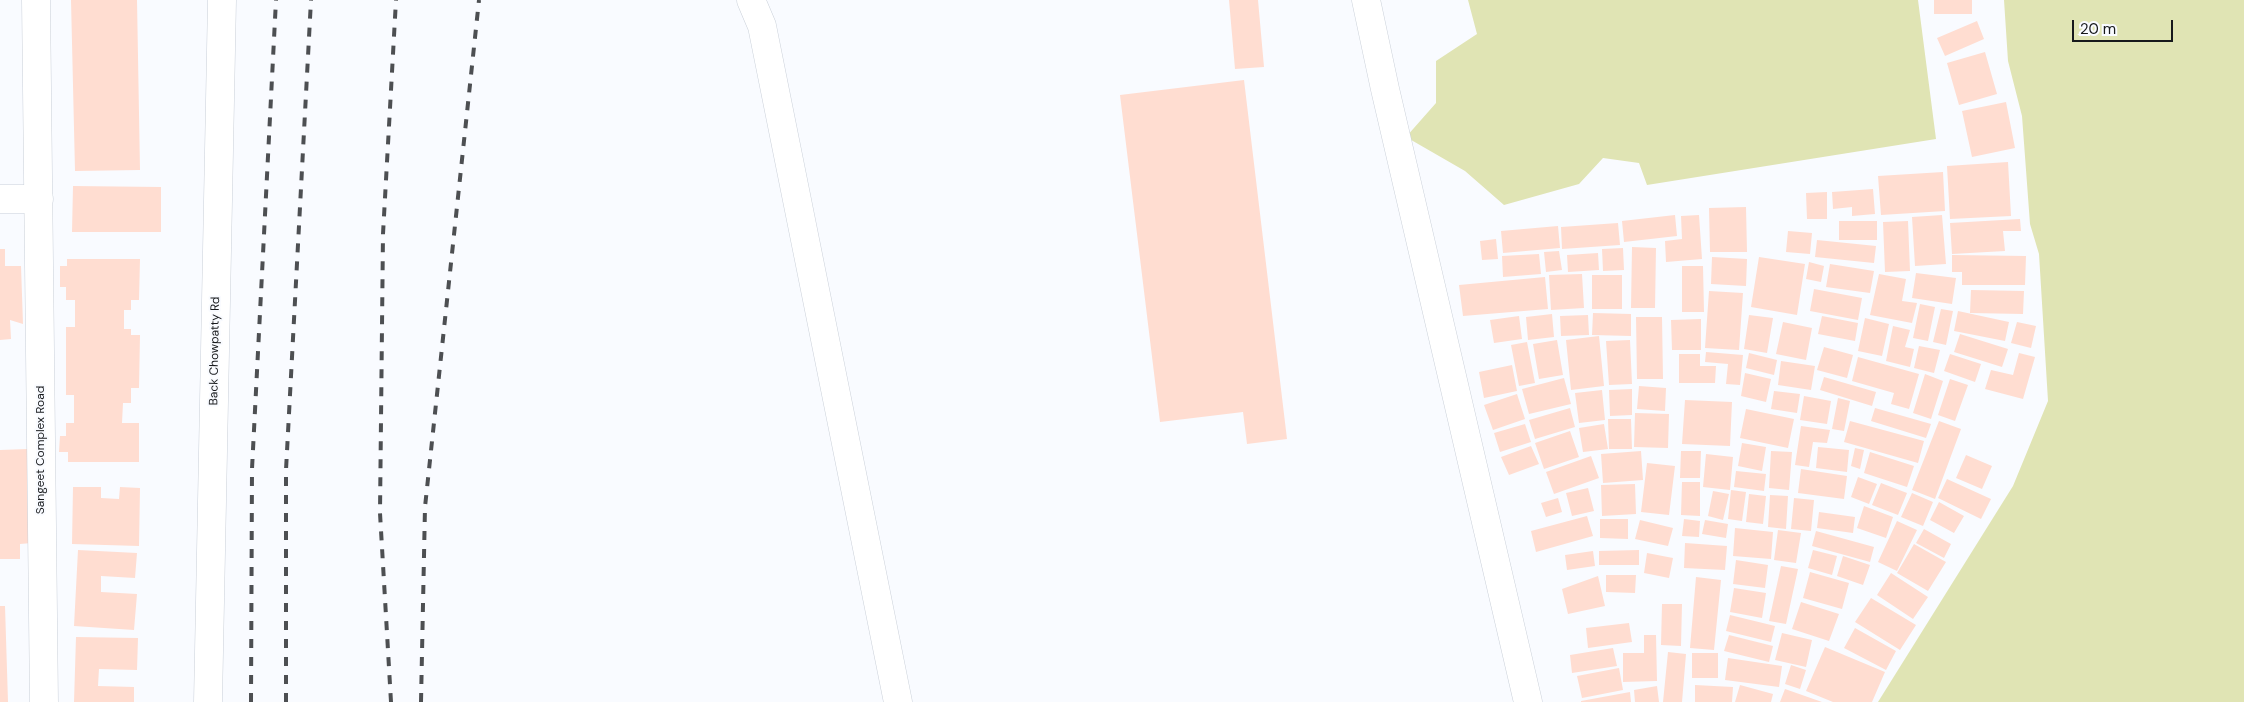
<!DOCTYPE html>
<style>
body{margin:0}
#map{position:relative;width:2244px;height:702px;overflow:hidden;background:#f9fbff;font-family:"DM Sans",sans-serif}
canvas{display:block}
.scale{position:absolute;left:2072px;top:20px;width:101px;height:22px;box-sizing:border-box;border:2px solid #17191c;border-top:0;padding-left:6px;font-size:15px;line-height:18px;white-space:nowrap;color:#17191c;-webkit-text-stroke:4px #f9fbff;paint-order:stroke}
</style>
<div id="map">
<canvas width="2244" height="702"></canvas>
<div class="scale">20 m</div>
</div>
<script>
const g = document.querySelector('canvas').getContext('2d');
g.lineJoin = 'round';
function paint(path, color) { g.fillStyle = color; g.fill(path, 'evenodd'); }
const shape = rows => new Path2D(rows.map(r => 'M' + r).join(''));
function trace(path, color, width, dash) { g.strokeStyle = color; g.lineWidth = width; g.lineCap = dash ? 'butt' : 'round'; g.setLineDash(dash || []); g.stroke(path); }
function drawText(font, color, halo, rows, align = 'center') {
  g.font = font + ' "DM Sans",sans-serif'; g.lineWidth = 4; g.setLineDash([]); g.textBaseline = 'middle'; g.strokeStyle = halo; g.fillStyle = color; for (const [text, x, y, turn = 0] of rows) {
    g.save(); g.translate(x, y); g.rotate((+turn || 0) * Math.PI / 180); g.textAlign = isNaN(turn) ? turn : align; if (halo) g.strokeText(text, 0, 0); g.fillText(text, 0, 0); g.restore();
  }
}
const green = shape([
 [1468,0,1918,0,1936,139,1647,185,1639,163,1603,158,1579,184,1504,205,1465,171,1406,137,1436,103,1436,61,1477,34],
 [2004,0,2244,0,2244,702,1878,702,2013,486,2048,401,2039,254,2030,224,2022,116,2008,61]
]);
const building = shape([
 [71,0,137,0,140,170,75,171],
 [1229,0,1258,0,1264,67,1235,69],
 [1934,0,1972,0,1972,14,1934,14],
 [1977,21,1984,39,1945,56,1937,38],
 [1985,52,1997,94,1959,105,1947,63],
 [1244,80,1287,439,1247,444,1243,412,1160,422,1120,95],
 [2006,102,2015,148,1972,157,1962,111],
 [2008,162,2011,216,1950,219,1947,166],
 [1943,172,1945,211,1881,215,1878,176],
 [73,186,161,187,161,232,72,232],
 [1873,189,1875,214,1852,216,1852,207,1833,209,1832,192],
 [1827,192,1827,219,1807,219,1806,193],
 [1746,207,1747,252,1710,252,1709,208],
 [1675,215,1677,236,1624,242,1622,221],
 [1699,215,1702,259,1666,262,1665,241,1682,239,1681,216],
 [1942,215,1946,264,1915,266,1912,217],
 [2020,219,2021,231,2003,231,2005,251,1952,254,1950,223],
 [1839,221,1877,221,1877,240,1839,240],
 [1908,221,1910,271,1885,272,1883,222],
 [1618,223,1620,245,1562,249,1561,227],
 [1558,226,1560,248,1503,253,1501,231],
 [1788,231,1812,233,1810,254,1786,252],
 [1496,239,1498,259,1482,260,1480,241],
 [1817,240,1876,246,1874,263,1815,257],
 [1632,247,1656,248,1655,308,1631,308],
 [1623,248,1624,270,1603,271,1602,249],
 [0,249,5,249,5,266,21,266,23,324,10,320,11,339,0,340],
 [1559,251,1562,270,1546,272,1544,252],
 [1598,253,1599,270,1568,272,1567,255],
 [1539,254,1541,274,1503,277,1502,256],
 [1952,255,2026,256,2025,285,1962,285,1962,272,1952,272],
 [1712,257,1747,259,1746,286,1711,284],
 [1759,257,1805,264,1797,315,1751,307],
 [67,259,140,259,139,300,131,300,131,310,124,310,124,329,131,329,131,335,140,335,139,388,131,388,131,403,123,403,122,423,139,423,139,462,68,462,68,452,59,452,60,436,66,436,66,423,74,423,74,395,66,395,66,327,75,327,75,300,66,300,66,287,60,287,60,266,67,266],
 [1809,262,1824,266,1821,282,1806,279],
 [1830,264,1874,271,1870,293,1826,287],
 [1682,266,1703,266,1704,312,1682,312],
 [1916,273,1956,278,1952,304,1912,298],
 [1582,274,1584,308,1551,310,1549,275],
 [1879,274,1906,279,1902,301,1917,303,1912,323,1870,315],
 [1592,275,1622,275,1622,309,1592,309],
 [1545,277,1548,309,1463,316,1459,285],
 [1814,289,1862,298,1858,320,1810,311],
 [1971,290,2024,291,2023,314,1970,313],
 [1709,291,1743,293,1739,350,1705,348],
 [1920,304,1935,307,1928,341,1913,338],
 [1941,309,1953,311,1946,345,1933,342],
 [1958,311,2009,322,2005,341,1954,331],
 [1593,313,1631,314,1631,336,1592,335],
 [1552,314,1554,337,1528,340,1526,317],
 [1588,315,1589,335,1561,336,1560,316],
 [1749,315,1773,318,1767,353,1744,349],
 [1519,316,1522,339,1494,343,1490,320],
 [1822,316,1858,323,1855,341,1818,334],
 [1636,317,1662,317,1663,379,1637,379],
 [1865,318,1889,324,1882,356,1858,351],
 [1701,319,1701,350,1672,350,1671,320],
 [1783,322,1812,328,1806,360,1776,354],
 [2017,322,2036,326,2031,348,2011,343],
 [1893,326,1910,330,1905,347,1914,349,1910,367,1886,361],
 [1960,334,2008,349,2002,367,1954,352],
 [1599,336,1604,386,1571,390,1566,340],
 [1557,340,1563,375,1539,379,1533,344],
 [1630,340,1632,384,1609,385,1606,341],
 [1527,342,1535,383,1519,386,1511,345],
 [1919,346,1940,350,1934,373,1914,368],
 [1824,347,1853,355,1847,378,1817,370],
 [1706,352,1743,355,1740,385,1726,384,1728,364,1705,362],
 [1749,353,1777,360,1774,375,1746,368],
 [2019,353,2035,357,2023,399,1985,389,1991,370,2013,375],
 [1679,354,1700,354,1700,366,1716,366,1715,383,1679,383],
 [1950,354,1981,364,1975,382,1944,371],
 [1858,357,1919,374,1909,409,1891,404,1894,393,1852,381],
 [1781,361,1815,366,1811,390,1778,385],
 [1512,365,1517,391,1484,398,1479,372],
 [1745,373,1771,379,1766,402,1741,396],
 [1925,374,1943,381,1931,419,1913,413],
 [1824,377,1876,392,1872,406,1820,390],
 [1564,378,1571,404,1529,414,1522,389],
 [1950,379,1968,385,1955,421,1938,415],
 [1639,386,1666,388,1665,411,1637,409],
 [1632,389,1632,415,1610,416,1609,390],
 [1602,390,1605,420,1579,423,1575,393],
 [1774,391,1800,394,1797,413,1771,409],
 [1517,394,1525,419,1493,430,1484,405],
 [1804,396,1831,401,1827,424,1800,420],
 [1838,398,1850,401,1844,431,1832,429],
 [1685,400,1732,402,1730,446,1682,444],
 [1570,408,1575,427,1535,439,1529,420],
 [1875,408,1931,424,1926,438,1871,421],
 [1746,409,1794,419,1788,448,1740,438],
 [1635,413,1669,414,1668,448,1634,447],
 [1608,419,1631,419,1632,449,1609,449],
 [1850,421,1924,441,1918,463,1844,442],
 [1939,421,1961,429,1935,499,1912,490],
 [1525,424,1531,442,1500,452,1494,433],
 [1604,424,1608,449,1583,452,1579,428],
 [1801,426,1830,430,1827,443,1813,442,1809,467,1795,465],
 [1570,431,1579,457,1544,469,1535,443],
 [1742,443,1766,447,1762,471,1738,466],
 [1531,446,1539,464,1509,475,1501,457],
 [1818,447,1849,450,1847,472,1816,468],
 [1855,448,1864,450,1860,469,1851,466],
 [28,449,32,543,20,544,20,559,0,559,0,450],
 [1641,451,1643,480,1603,483,1601,454],
 [1681,451,1701,451,1700,478,1680,478],
 [1771,451,1792,452,1789,490,1769,488],
 [1870,452,1914,466,1907,487,1864,473],
 [1706,454,1733,457,1730,490,1703,487],
 [1966,455,1992,466,1982,489,1956,478],
 [1591,456,1599,478,1554,494,1546,472],
 [1647,463,1675,466,1669,515,1641,512],
 [1801,469,1847,476,1844,499,1798,493],
 [1736,471,1766,474,1764,491,1734,487],
 [1858,477,1877,484,1869,504,1851,497],
 [1947,479,1991,499,1981,519,1938,498],
 [1682,482,1700,482,1700,516,1681,515],
 [1881,483,1907,493,1898,515,1872,505],
 [1635,484,1636,514,1602,516,1601,485],
 [73,487,101,487,101,498,119,499,120,487,140,488,139,546,72,544],
 [1588,488,1594,511,1572,516,1566,493],
 [1731,490,1746,492,1742,521,1728,519],
 [1713,491,1729,494,1723,520,1708,516],
 [1912,493,1933,502,1923,526,1901,517],
 [1749,494,1766,496,1763,524,1746,522],
 [1770,495,1788,496,1786,529,1768,527],
 [1558,498,1562,512,1546,517,1541,503],
 [1794,498,1814,500,1811,531,1791,529],
 [1939,502,1964,516,1954,533,1930,520],
 [1864,506,1893,517,1886,538,1857,528],
 [1819,512,1855,517,1853,533,1817,528],
 [1587,516,1593,536,1536,552,1531,531],
 [1600,519,1628,519,1628,539,1600,538],
 [1684,519,1700,521,1699,537,1682,536],
 [1640,520,1673,528,1668,546,1635,539],
 [1705,520,1728,524,1726,538,1702,534],
 [1897,521,1917,530,1897,571,1878,562],
 [1735,528,1773,532,1771,559,1733,556],
 [1924,529,1951,544,1944,558,1916,543],
 [1778,530,1801,533,1796,563,1774,560],
 [1816,531,1874,547,1870,562,1812,546],
 [1685,543,1727,546,1725,570,1684,568],
 [1914,544,1946,562,1928,591,1897,573],
 [78,550,137,553,135,578,101,576,101,592,137,594,134,630,74,626],
 [1639,550,1639,565,1599,565,1599,551],
 [1813,550,1837,556,1832,575,1808,568],
 [1593,551,1595,566,1567,570,1565,555],
 [1647,553,1673,558,1669,578,1644,573],
 [1843,556,1870,565,1863,585,1837,576],
 [1736,560,1768,565,1765,588,1733,584],
 [1781,566,1798,569,1786,624,1769,621],
 [1810,572,1849,583,1842,609,1803,598],
 [1891,573,1928,597,1913,619,1877,595],
 [1606,575,1636,575,1635,593,1606,592],
 [1598,576,1605,606,1568,614,1562,589],
 [1696,577,1721,580,1714,650,1690,648],
 [1734,588,1766,593,1762,618,1730,612],
 [1871,598,1916,625,1900,650,1855,622],
 [1801,602,1839,614,1829,641,1792,629],
 [1662,604,1682,604,1681,646,1661,645],
 [0,606,5,606,8,702,0,702],
 [1730,615,1775,626,1771,642,1726,631],
 [1629,623,1632,642,1588,648,1586,628],
 [1855,628,1896,651,1886,670,1844,648],
 [1782,633,1812,640,1806,667,1775,660],
 [1644,635,1656,635,1657,681,1623,682,1623,653,1644,653],
 [1729,635,1773,646,1769,662,1724,651],
 [76,637,138,638,137,670,99,669,98,686,134,687,134,702,74,702],
 [1825,647,1885,672,1872,702,1833,702,1806,691],
 [1613,648,1617,666,1572,673,1570,655],
 [1668,652,1686,654,1682,702,1663,702],
 [1692,653,1718,653,1718,678,1692,678],
 [1728,658,1782,666,1779,687,1725,680],
 [1791,665,1806,670,1800,689,1785,684],
 [1619,668,1623,690,1582,698,1577,676],
 [1695,685,1733,687,1732,702,1695,702],
 [1740,685,1773,694,1771,702,1735,702],
 [1657,686,1659,702,1635,702,1634,690],
 [1785,689,1822,702,1780,702],
 [1630,692,1631,702,1581,702,1581,701]
]);
const minor = shape([
 [36,0,44,702],
 [751,0,762,26,898,702],
 [1366,0,1385,89,1528,702],
 [0,199,39,199],
 [208,702,222,0]
]);
const rail = shape([
 [251,702,252,469,276,0],
 [286,702,286,470,311,0],
 [391,702,380,513,383,234,396,0],
 [421,702,425,507,479,0]
]);
const streetNames = [
 ["Back Chowpatty Rd",215,351,-89],
 ["Sangeet Complex Road",41,450,-90]
];
paint(green, '#e0e4b4');
paint(building, '#ffddd1');
trace(minor, '#cad0d9', 29);
trace(minor, '#fff', 28);
trace(rail, '#4d4f52', 4, [9, 9]);
drawText('12px', '#17191c', '#f9fbff', streetNames);
</script>
